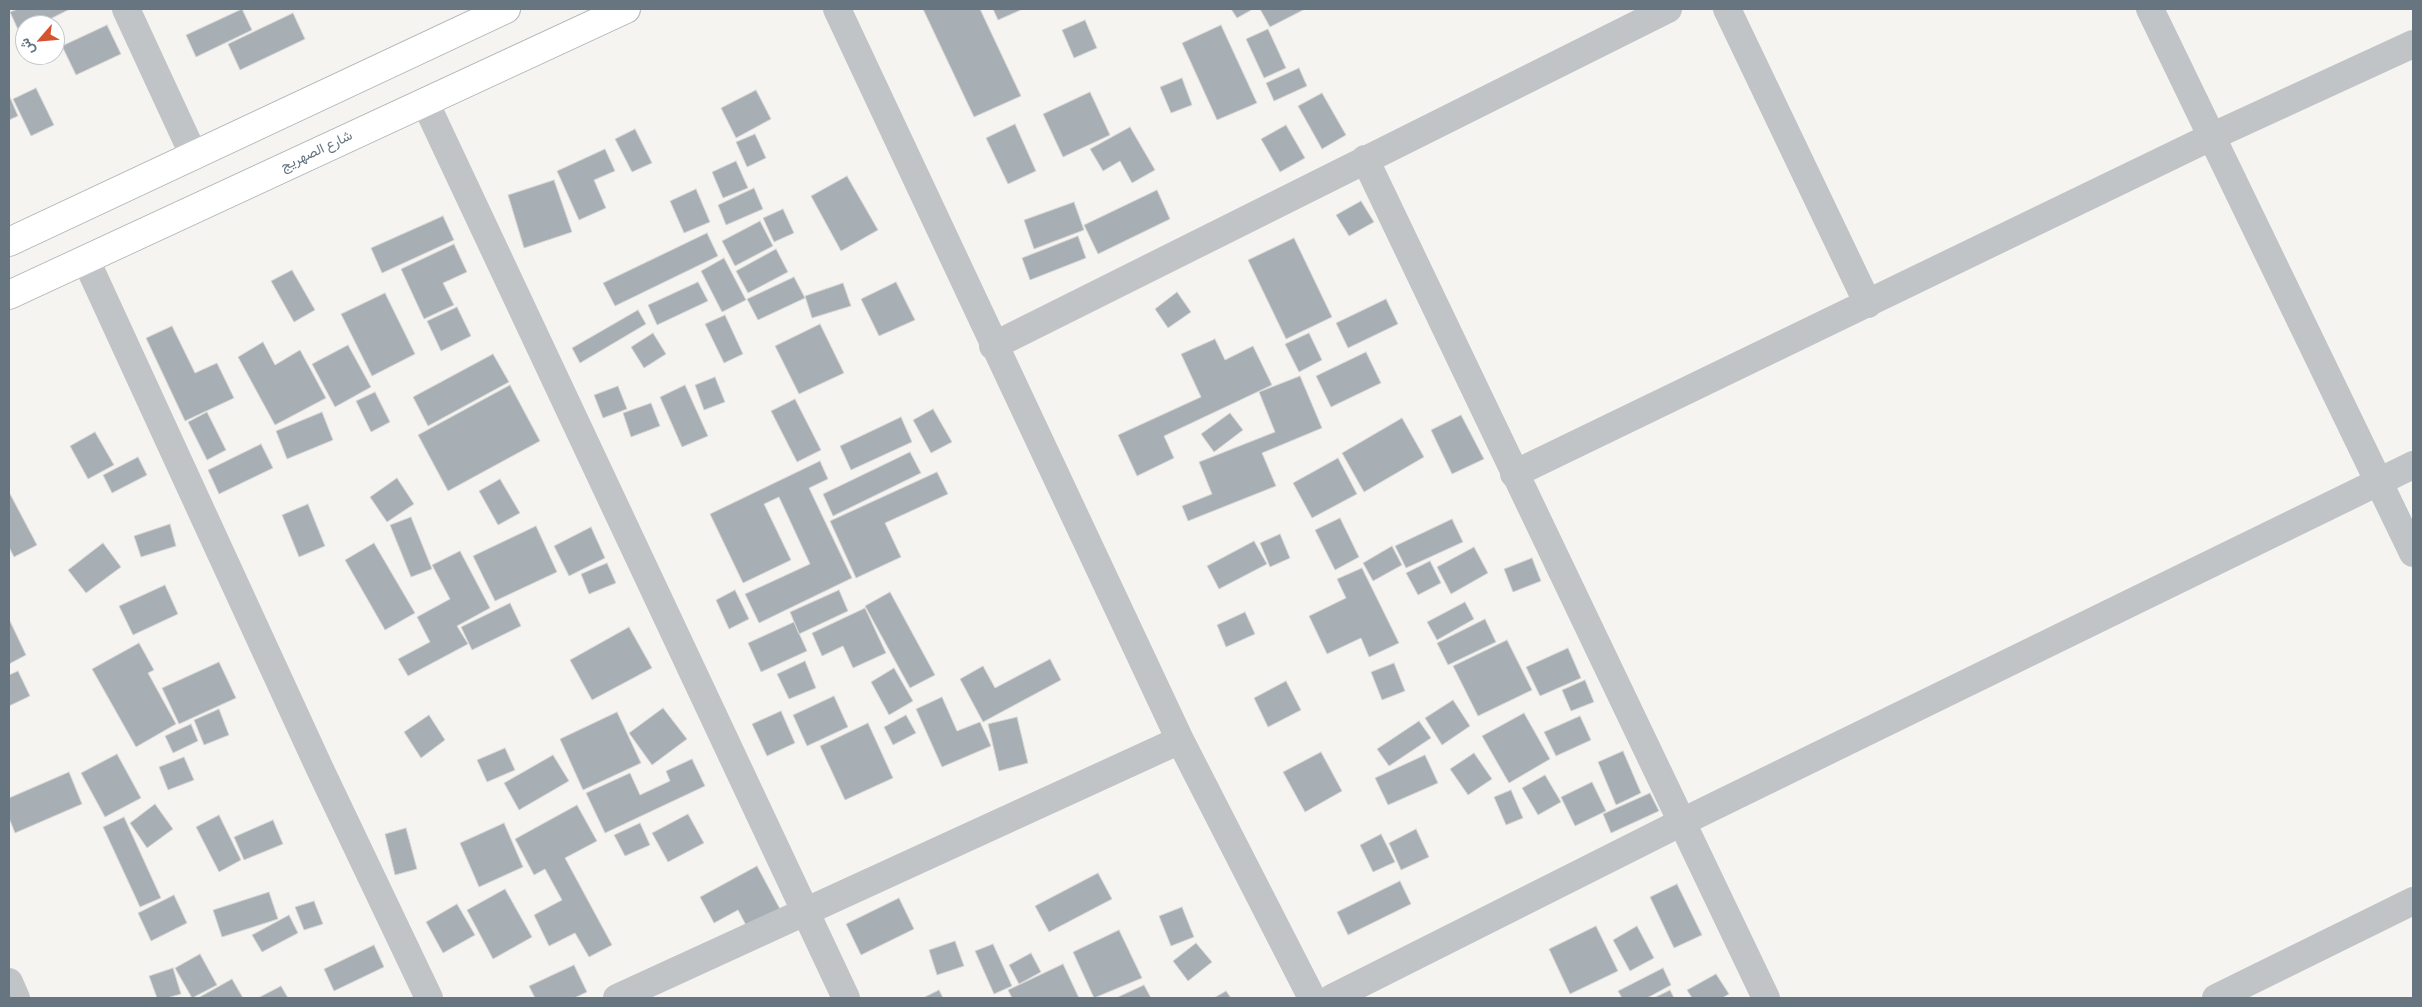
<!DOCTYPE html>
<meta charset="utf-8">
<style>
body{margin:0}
#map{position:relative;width:2422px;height:1007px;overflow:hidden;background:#f5f4f1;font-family:"Source Sans 3",Vazirmatn,sans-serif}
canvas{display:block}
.frame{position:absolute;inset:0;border:10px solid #667580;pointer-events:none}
.north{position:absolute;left:15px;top:15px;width:50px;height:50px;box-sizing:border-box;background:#fff;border:1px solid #c2c8cc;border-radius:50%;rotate:243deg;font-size:14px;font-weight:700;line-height:20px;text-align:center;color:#667580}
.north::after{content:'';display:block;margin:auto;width:18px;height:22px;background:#d65330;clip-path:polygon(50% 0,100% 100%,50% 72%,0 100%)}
</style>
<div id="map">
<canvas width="2422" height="1007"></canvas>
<div class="frame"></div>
<div class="north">ش</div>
</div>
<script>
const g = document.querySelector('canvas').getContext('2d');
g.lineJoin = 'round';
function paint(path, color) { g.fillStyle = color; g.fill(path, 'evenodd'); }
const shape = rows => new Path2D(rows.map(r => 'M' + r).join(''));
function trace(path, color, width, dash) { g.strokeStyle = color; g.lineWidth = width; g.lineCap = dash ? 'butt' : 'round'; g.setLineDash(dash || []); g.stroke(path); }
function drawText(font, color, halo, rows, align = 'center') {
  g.font = font + ' "Source Sans 3",Vazirmatn,sans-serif'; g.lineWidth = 5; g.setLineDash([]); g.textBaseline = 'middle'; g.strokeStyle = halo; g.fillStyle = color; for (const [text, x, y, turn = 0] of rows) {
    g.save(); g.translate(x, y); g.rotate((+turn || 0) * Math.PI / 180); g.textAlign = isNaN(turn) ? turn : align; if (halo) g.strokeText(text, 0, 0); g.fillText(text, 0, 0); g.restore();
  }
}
const building = shape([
 [18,9,70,9,38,25,25,25,25,31,20,34,10,12,18,9],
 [242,9,252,30,196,57,186,35,242,9],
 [923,9,980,9,1021,96,974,117,923,9],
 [993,9,1023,9,998,20,993,9],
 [1231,9,1253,9,1237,18,1231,9],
 [1260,9,1305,9,1270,27,1260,9],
 [293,13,305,39,240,70,228,44,293,13],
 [1085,20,1097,48,1074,58,1062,30,1085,20],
 [107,25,121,54,76,75,62,46,107,25],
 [1221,25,1257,103,1217,120,1182,43,1221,25],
 [1268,29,1286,68,1264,78,1246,39,1268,29],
 [1299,68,1307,86,1274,101,1266,83,1299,68],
 [1182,78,1192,105,1171,113,1160,87,1182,78],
 [36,88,54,125,31,136,13,99,36,88],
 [756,90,771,119,736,138,721,108,756,90],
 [1090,92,1110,135,1063,157,1043,114,1090,92],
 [1322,93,1346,135,1322,149,1298,106,1322,93],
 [9,95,18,116,9,120,9,95],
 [1015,124,1036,171,1008,184,986,138,1015,124],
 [1286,125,1305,158,1280,172,1261,139,1286,125],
 [1130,127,1155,170,1132,183,1120,161,1103,171,1090,149,1130,127],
 [635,129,652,163,632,172,615,139,635,129],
 [755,134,766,158,747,167,736,142,755,134],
 [605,149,615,171,594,180,606,208,579,220,557,171,605,149],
 [736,161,748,188,723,198,712,172,736,161],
 [847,176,878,230,841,251,811,196,847,176],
 [554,180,572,232,524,248,508,195,554,180],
 [754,188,763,209,726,225,718,205,754,188],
 [696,189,710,222,684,233,670,201,696,189],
 [1157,190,1170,219,1098,254,1084,225,1157,190],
 [1361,201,1374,222,1349,236,1336,215,1361,201],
 [1074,202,1084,230,1034,249,1024,220,1074,202],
 [783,209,794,233,774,242,763,218,783,209],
 [443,216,454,240,382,273,371,248,443,216],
 [760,221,773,246,735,266,722,241,760,221],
 [707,233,718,256,615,306,603,283,707,233],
 [1078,236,1086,258,1030,280,1022,258,1078,236],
 [1294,238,1332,317,1286,339,1248,260,1294,238],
 [454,244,467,272,443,283,454,305,424,319,401,269,454,244],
 [776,249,788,272,748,293,736,271,776,249],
 [724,258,746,300,722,312,701,271,724,258],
 [292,270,315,310,294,322,271,281,292,270],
 [794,277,805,298,758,320,747,299,794,277],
 [698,282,708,301,657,325,648,305,698,282],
 [896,282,915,320,879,336,861,299,896,282],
 [843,283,851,306,812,318,805,296,843,283],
 [1177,292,1191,312,1168,328,1155,309,1177,292],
 [385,293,415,354,372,376,341,314,385,293],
 [1386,299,1398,324,1348,348,1336,323,1386,299],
 [457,307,471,336,441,351,427,321,457,307],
 [638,310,646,324,580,363,572,348,638,310],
 [725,315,743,354,724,363,705,324,725,315],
 [820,324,844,373,799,394,775,346,820,324],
 [172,326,195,373,217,363,234,398,185,421,146,338,172,326],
 [653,333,666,354,644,368,631,347,653,333],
 [1309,333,1322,360,1299,372,1285,344,1309,333],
 [1215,339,1225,360,1253,346,1272,385,1164,436,1174,458,1137,476,1118,435,1201,397,1181,354,1215,339],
 [263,342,275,365,300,350,326,398,275,425,238,357,263,342],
 [348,345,371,387,335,407,312,364,348,345],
 [1366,352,1381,383,1331,407,1316,376,1366,352],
 [493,354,509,382,428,426,413,397,493,354],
 [1300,376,1322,428,1262,453,1276,486,1188,521,1182,506,1212,494,1199,462,1275,432,1259,392,1300,376],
 [715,377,725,402,704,410,695,385,715,377],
 [510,385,540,441,448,491,418,435,510,385],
 [685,385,708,436,682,447,660,397,685,385],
 [618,386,627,409,603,418,594,395,618,386],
 [375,392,390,422,371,432,356,401,375,392],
 [795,399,821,450,797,462,771,411,795,399],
 [651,403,660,426,631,437,623,413,651,403],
 [933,409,952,442,931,453,913,420,933,409],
 [207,412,226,450,207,460,188,422,207,412],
 [322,412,333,440,287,459,276,431,322,412],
 [1230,413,1243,430,1214,452,1201,434,1230,413],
 [1461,415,1484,459,1452,474,1431,430,1461,415],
 [901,417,912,442,851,470,840,446,901,417],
 [1402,418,1424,457,1364,492,1342,453,1402,418],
 [95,432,114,465,88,479,70,446,95,432],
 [261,444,273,468,219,494,208,470,261,444],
 [910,452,921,473,833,516,823,494,910,452],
 [138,457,147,475,112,493,103,475,138,457],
 [1338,458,1357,494,1312,518,1293,483,1338,458],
 [820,461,828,479,809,488,852,578,759,623,745,594,810,564,779,497,764,504,791,560,743,583,710,514,820,461],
 [937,472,948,494,885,523,901,557,856,578,830,521,937,472],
 [397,478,414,504,387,522,370,497,397,478],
 [500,479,520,513,498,525,479,491,500,479],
 [9,492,37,545,14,557,9,547,9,492],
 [308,504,325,546,299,557,282,515,308,504],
 [411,517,432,569,411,577,390,525,411,517],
 [1340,518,1359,557,1335,570,1315,530,1340,518],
 [1452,519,1463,542,1406,568,1395,546,1452,519],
 [170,524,176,546,141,557,134,536,170,524],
 [536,526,557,572,495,601,473,556,536,526],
 [591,527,605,558,569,576,554,546,591,527],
 [1280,534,1290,558,1270,567,1260,543,1280,534],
 [1254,541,1267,564,1219,589,1207,566,1254,541],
 [103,543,121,567,86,593,68,570,103,543],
 [374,543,415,613,385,630,345,560,374,543],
 [1392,546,1402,565,1373,581,1363,563,1392,546],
 [1474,547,1488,573,1451,594,1437,567,1474,547],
 [460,551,490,608,457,626,468,644,408,676,398,659,430,642,417,617,450,599,432,565,460,551],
 [1532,558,1541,581,1513,592,1504,569,1532,558],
 [1430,561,1441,583,1418,595,1406,573,1430,561],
 [607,563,616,583,589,594,581,574,607,563],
 [1362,568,1399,643,1369,657,1361,638,1327,654,1309,616,1346,598,1337,579,1362,568],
 [165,585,178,614,133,635,119,606,165,585],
 [735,590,749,619,729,629,716,600,735,590],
 [839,590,848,611,799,634,790,612,839,590],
 [890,592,935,675,910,688,865,606,890,592],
 [1465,602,1474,619,1437,640,1427,622,1465,602],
 [510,603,521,626,472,650,461,627,510,603],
 [865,608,886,653,853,668,843,646,822,656,812,633,865,608],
 [1245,612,1255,634,1226,647,1217,625,1245,612],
 [9,619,26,655,9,664,9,619],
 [1485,619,1496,642,1448,665,1437,643,1485,619],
 [794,622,807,651,761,672,748,643,794,622],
 [629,627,652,668,592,700,570,660,629,627],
 [1507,640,1532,690,1478,716,1453,666,1507,640],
 [139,643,154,670,148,673,176,724,136,747,92,669,139,643],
 [1568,648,1581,678,1540,696,1526,667,1568,648],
 [1050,659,1061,680,983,722,960,679,983,666,995,688,1050,659],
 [805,661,816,688,789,699,777,674,805,661],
 [219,662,236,698,179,724,162,688,219,662],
 [1394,663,1405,691,1382,700,1371,672,1394,663],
 [894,668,913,701,889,715,871,682,894,668],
 [18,671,30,696,9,706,9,675,18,671],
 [1585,680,1594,702,1571,711,1562,690,1585,680],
 [1286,681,1301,710,1268,727,1254,698,1286,681],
 [834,696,848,727,807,746,793,715,834,696],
 [942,697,957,731,980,722,991,746,942,767,916,709,942,697],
 [1453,700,1470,726,1442,745,1425,718,1453,700],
 [663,708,687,739,652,765,629,733,663,708],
 [219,709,229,735,204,745,194,720,219,709],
 [781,711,795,743,767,756,752,724,781,711],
 [617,712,641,763,583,790,560,739,617,712],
 [1524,713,1550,759,1509,783,1482,736,1524,713],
 [429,715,445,740,421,758,404,732,429,715],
 [906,715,916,733,893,745,884,727,906,715],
 [1580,716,1591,740,1556,756,1544,732,1580,716],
 [1017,717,1028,763,999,771,988,724,1017,717],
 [1419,721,1431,738,1389,766,1377,749,1419,721],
 [868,723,893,778,845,800,820,746,868,723],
 [191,724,198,741,173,753,165,736,191,724],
 [505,748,515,770,487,782,477,760,505,748],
 [1623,751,1641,793,1616,805,1598,762,1623,751],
 [1321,752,1342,791,1305,812,1283,772,1321,752],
 [1474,753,1492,779,1468,795,1450,769,1474,753],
 [117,754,141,798,105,817,81,773,117,754],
 [553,755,569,781,519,810,504,783,553,755],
 [1425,755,1438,783,1388,805,1375,778,1425,755],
 [184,757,194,780,168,790,159,767,184,757],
 [692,759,705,786,605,833,586,793,630,773,640,795,670,781,666,771,692,759],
 [69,772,82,804,15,833,9,818,9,798,69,772],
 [1545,775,1561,802,1538,815,1522,788,1545,775],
 [1592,782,1606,811,1575,826,1561,797,1592,782],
 [1511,790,1523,818,1506,825,1494,797,1511,790],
 [1650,793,1659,811,1611,833,1603,814,1650,793],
 [155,804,173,829,147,848,130,823,155,804],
 [577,805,597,841,565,858,612,945,589,957,575,933,549,946,534,915,562,900,545,869,534,875,515,839,577,805],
 [688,814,704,843,668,862,652,833,688,814],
 [219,815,241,860,219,872,196,827,219,815],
 [124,817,161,898,140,907,103,827,124,817],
 [273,820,283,844,244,860,234,837,273,820],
 [504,823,523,867,479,887,460,843,504,823],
 [640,823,650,845,625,856,614,835,640,823],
 [406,828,417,869,395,875,385,834,406,828],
 [1416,829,1429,857,1401,870,1389,843,1416,829],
 [1381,834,1395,862,1373,872,1360,845,1381,834],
 [757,866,780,909,747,927,738,910,714,923,700,897,757,866],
 [1098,873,1112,899,1049,932,1035,906,1098,873],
 [1400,881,1411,904,1348,935,1337,912,1400,881],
 [1677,884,1702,935,1674,948,1650,897,1677,884],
 [505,889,532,937,493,959,467,910,505,889],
 [269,892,278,919,222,937,213,910,269,892],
 [174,895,187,923,151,941,138,913,174,895],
 [899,898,914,929,861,955,846,924,899,898],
 [314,901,323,924,304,930,295,907,314,901],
 [457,904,475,935,443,953,426,922,457,904],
 [1182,907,1194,937,1171,946,1159,916,1182,907],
 [289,915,298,933,262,952,252,935,289,915],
 [1596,926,1618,971,1570,994,1549,949,1596,926],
 [1637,926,1654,958,1630,971,1613,940,1637,926],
 [1119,930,1142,978,1094,998,1073,952,1119,930],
 [955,941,964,966,937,975,929,950,955,941],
 [1196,943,1212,962,1188,981,1173,961,1196,943],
 [993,944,1012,986,994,994,975,951,993,944],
 [374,945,384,967,334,991,324,969,374,945],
 [1031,953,1041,972,1019,984,1009,965,1031,953],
 [200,954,217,985,192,998,175,968,200,954],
 [1063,964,1079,998,1012,998,1008,990,1063,964],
 [574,965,587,992,574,998,535,998,529,986,574,965],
 [173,968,181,994,167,998,157,998,149,976,173,968],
 [1663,968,1671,985,1647,998,1622,998,1618,991,1663,968],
 [1716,974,1729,994,1722,998,1692,998,1687,990,1716,974],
 [232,979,243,998,198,998,232,979],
 [1144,985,1151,998,1116,998,1144,985],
 [281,986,288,998,258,998,281,986],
 [939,990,943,998,923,998,939,990],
 [1670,990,1674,998,1654,998,1670,990],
 [1226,991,1231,998,1214,998,1226,991]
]);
const minor = shape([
 [126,9,194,156],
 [837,9,1180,740,1312,998],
 [1727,9,1868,304],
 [2150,9,2413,553],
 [425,102,846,998],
 [1365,159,1766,998],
 [86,260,319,767,429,998],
 [993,346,1668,9],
 [1514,474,2213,136,2413,44],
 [9,982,16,998],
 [617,998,1180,740],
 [1332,998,1682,822,2413,465],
 [2216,998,2413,901]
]);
const major = shape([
 [9,242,506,9],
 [9,295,626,9]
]);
const streetNames = [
 ["شارع الصهريج",317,152,-25]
];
paint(building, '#a8afb4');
trace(building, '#d6d6d4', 1);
trace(major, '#b2b6b9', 30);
trace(minor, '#c0c4c7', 28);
trace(major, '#fff', 28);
drawText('14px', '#667580', '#fff', streetNames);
</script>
